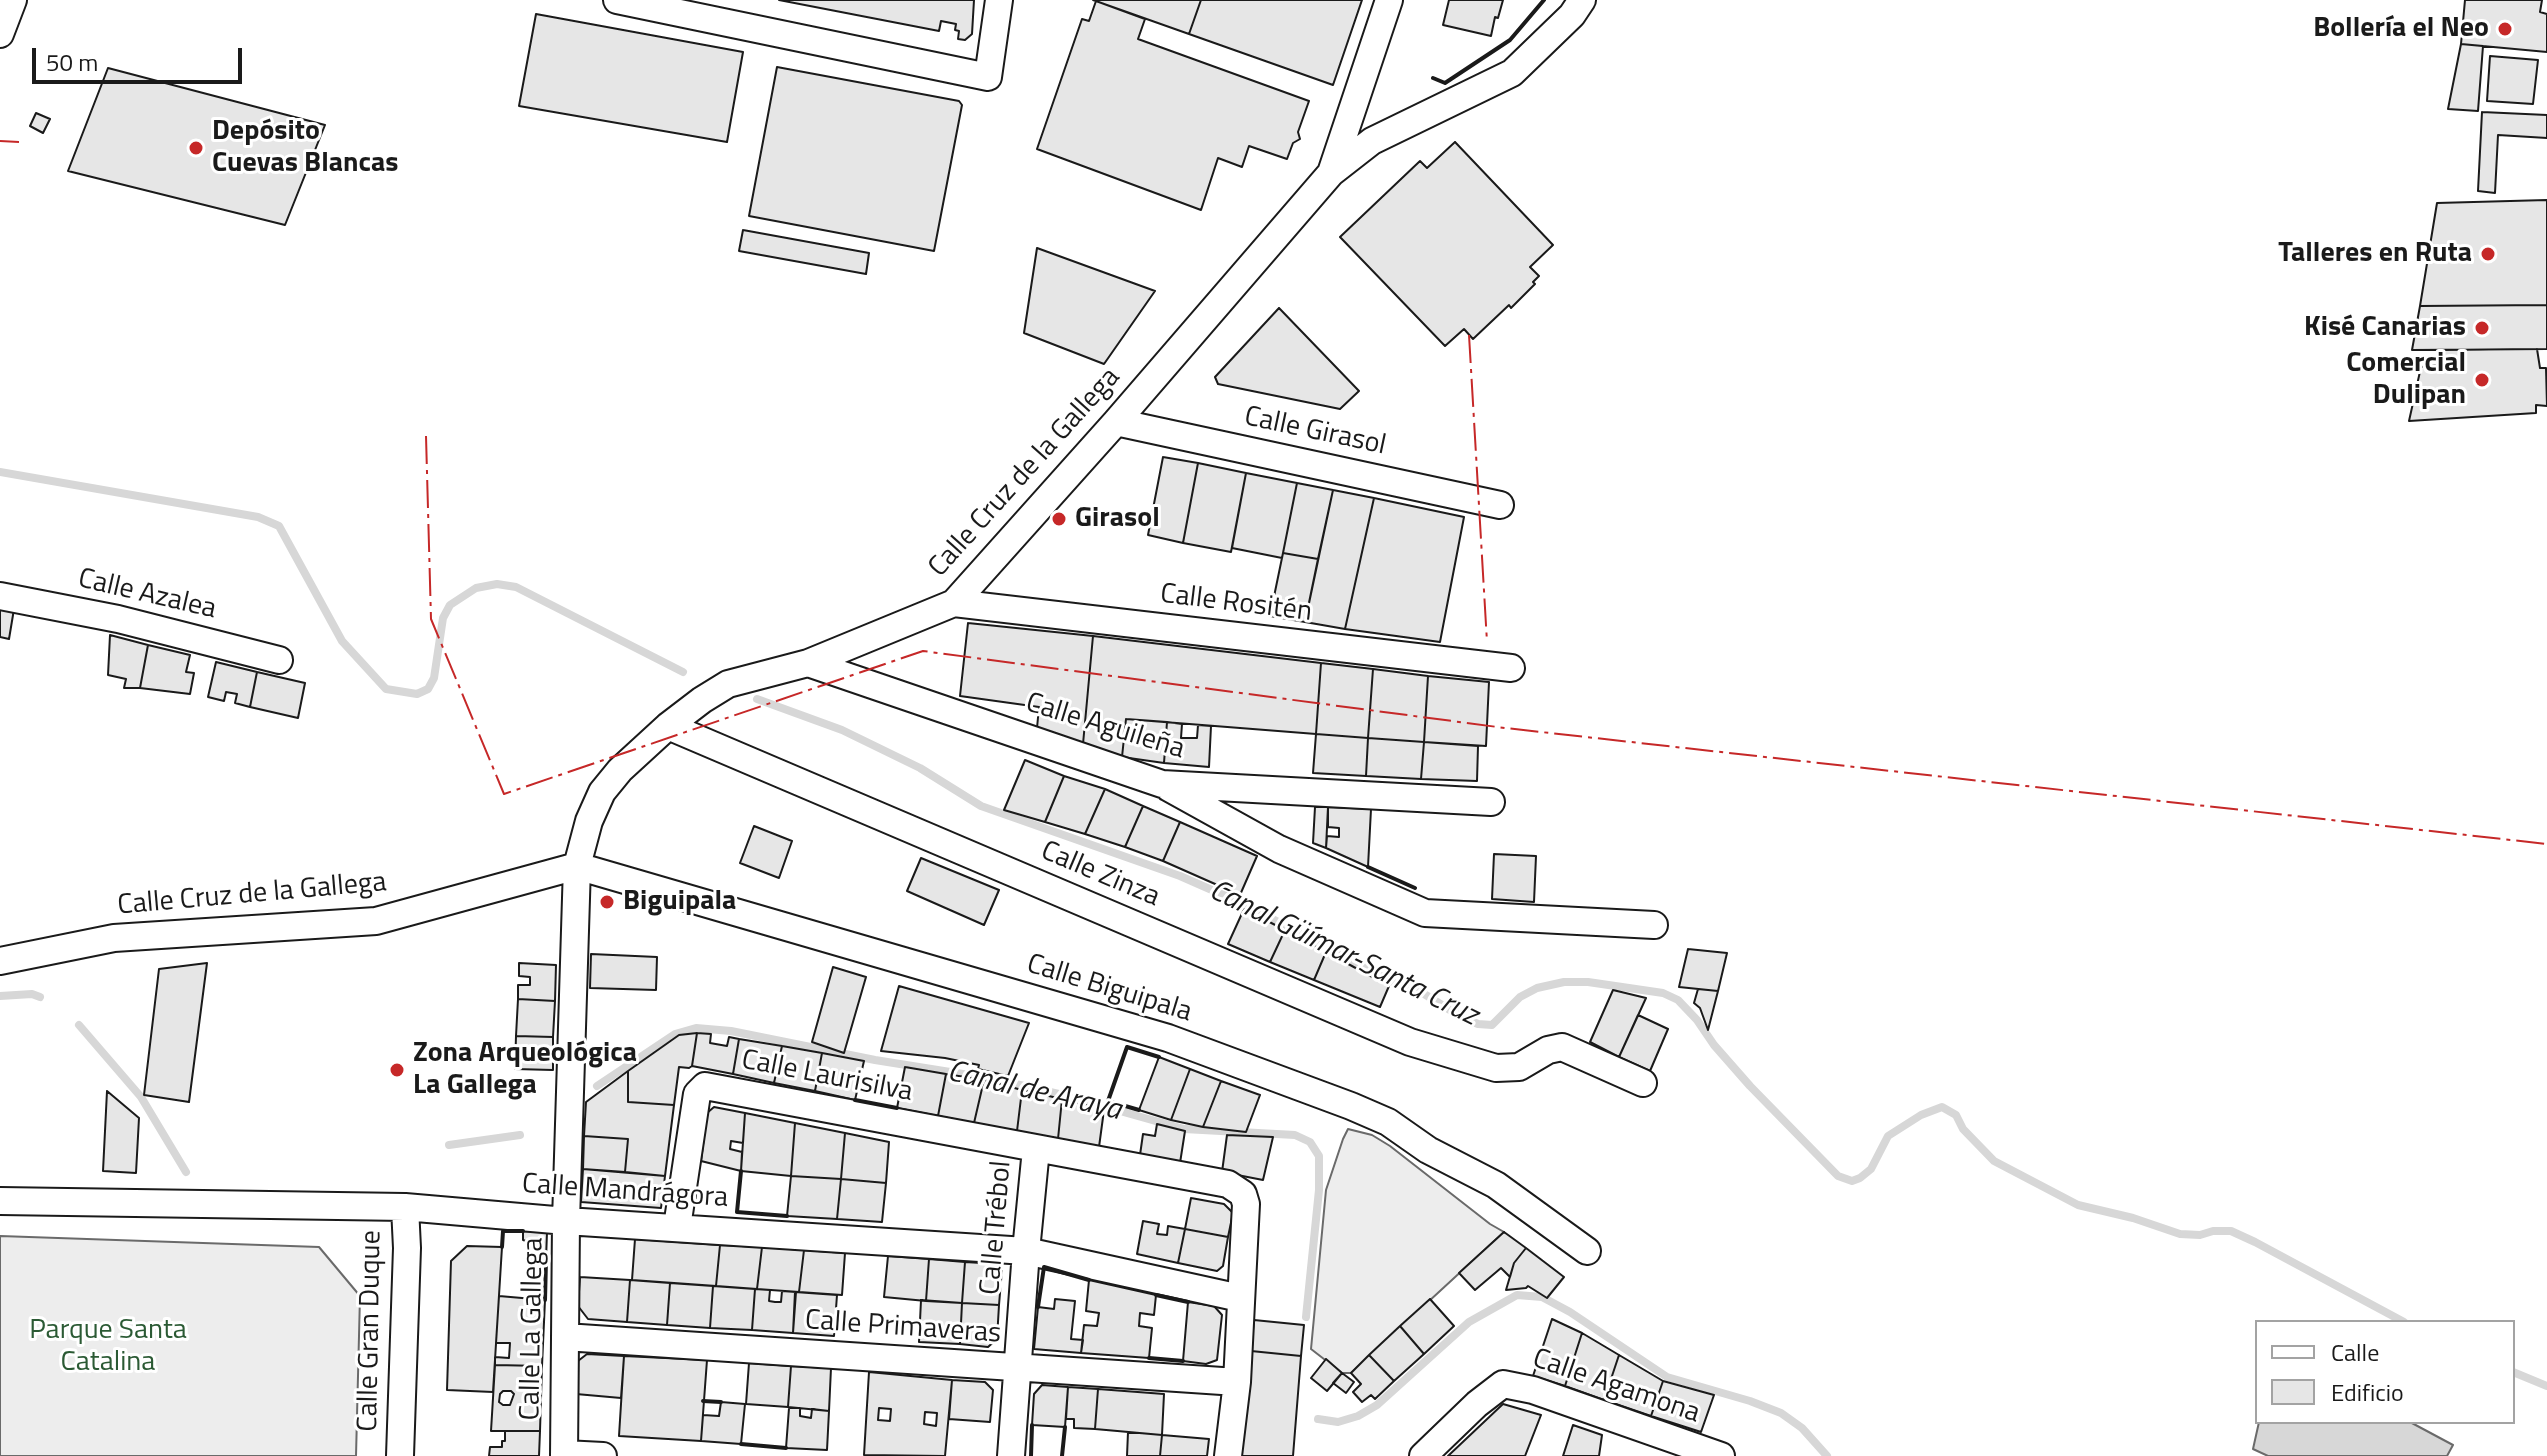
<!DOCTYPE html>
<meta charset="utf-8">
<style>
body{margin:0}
#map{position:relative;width:2547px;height:1456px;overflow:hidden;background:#fff;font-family:"Titillium Web",sans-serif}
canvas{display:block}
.legend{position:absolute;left:2255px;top:1320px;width:260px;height:104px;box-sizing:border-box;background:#fff;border:2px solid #a3a3a3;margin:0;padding:10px 14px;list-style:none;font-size:24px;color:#1a1a1a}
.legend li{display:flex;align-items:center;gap:16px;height:40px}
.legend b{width:40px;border:2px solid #a3a3a3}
.scale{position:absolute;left:32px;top:48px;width:210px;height:36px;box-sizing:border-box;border:4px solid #1a1a1a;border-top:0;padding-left:10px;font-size:24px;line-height:28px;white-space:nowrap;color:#1a1a1a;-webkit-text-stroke:6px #fff;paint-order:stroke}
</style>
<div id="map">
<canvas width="2547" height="1456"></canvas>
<ul class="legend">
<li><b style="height:10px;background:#fff"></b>Calle</li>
<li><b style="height:22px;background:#e6e6e6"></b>Edificio</li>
</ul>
<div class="scale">50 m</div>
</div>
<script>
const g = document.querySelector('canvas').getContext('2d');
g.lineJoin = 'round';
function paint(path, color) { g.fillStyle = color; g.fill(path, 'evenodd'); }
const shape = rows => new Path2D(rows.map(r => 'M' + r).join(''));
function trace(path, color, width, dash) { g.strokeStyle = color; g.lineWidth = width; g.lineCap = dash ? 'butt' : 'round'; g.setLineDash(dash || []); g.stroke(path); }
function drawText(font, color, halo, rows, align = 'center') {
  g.font = font + ' "Titillium Web",sans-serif'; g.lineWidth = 6; g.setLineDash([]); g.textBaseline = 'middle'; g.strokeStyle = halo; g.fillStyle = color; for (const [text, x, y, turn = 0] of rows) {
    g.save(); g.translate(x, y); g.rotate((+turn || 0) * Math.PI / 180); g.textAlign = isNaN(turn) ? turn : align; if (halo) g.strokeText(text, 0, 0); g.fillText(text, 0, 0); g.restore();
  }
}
const built = shape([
 [1348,1129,1372,1135,1390,1146,1490,1224,1504,1232,1351,1373,1342,1373,1311,1349,1326,1190,1343,1139,1348,1129],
 [0,1236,319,1247,360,1296,356,1456,0,1456,0,1236]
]);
const water = shape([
 [2259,1422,2410,1422,2453,1445,2447,1456,2268,1456,2253,1449,2259,1422]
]);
const stream = shape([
 [0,472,258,517,279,526,342,641,386,689,417,694,428,689,434,678,443,618,450,605,476,588,497,584,516,587,683,672],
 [757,699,842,730,920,768,981,806,1180,876,1246,905,1396,984,1421,992,1458,1015,1478,1024,1492,1025,1520,997,1537,988,1564,982,1588,982,1663,993,1678,1000,1697,1020,1714,1045,1750,1086,1838,1176,1852,1181,1860,1178,1871,1169,1888,1136,1921,1115,1942,1107,1956,1115,1963,1129,1994,1161,2078,1205,2133,1218,2180,1234,2200,1235,2213,1231,2231,1231,2255,1242,2404,1322],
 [0,996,32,994,40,997],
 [79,1025,141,1097,186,1172],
 [597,1086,675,1034,696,1028,731,1031,875,1060,994,1079,1063,1095,1184,1129,1295,1135,1310,1142,1319,1156,1319,1190,1306,1317],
 [449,1145,520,1135],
 [2513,1372,2547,1386],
 [1318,1419,1338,1422,1358,1416,1377,1405,1469,1322,1517,1295,1542,1297,1570,1312,1667,1377,1750,1401,1781,1413,1802,1428,1827,1456]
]);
const building = shape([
 [779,0,974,0,972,34,965,40,958,39,959,31,955,30,956,24,941,21,939,31,779,0],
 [1093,0,1201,0,1189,34,1093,0],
 [1201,0,1362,0,1333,85,1189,34,1201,0],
 [1449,0,1503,0,1498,18,1495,17,1491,36,1443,25,1449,0],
 [2465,0,2542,0,2540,12,2547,14,2547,52,2461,44,2465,0],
 [1096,1,1145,19,1138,39,1309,101,1298,132,1300,139,1293,143,1287,159,1249,146,1242,167,1218,158,1201,210,1037,149,1082,19,1089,21,1096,1],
 [536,14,743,52,727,142,519,106,536,14],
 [2461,44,2483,46,2478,111,2448,109,2461,44],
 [2490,56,2538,60,2533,104,2487,101,2490,56],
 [777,67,959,101,962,105,934,251,749,216,777,67],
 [108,68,325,125,285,225,68,171,108,68],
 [2482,112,2547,115,2547,138,2498,135,2495,193,2478,191,2482,112],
 [36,113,50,119,43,133,30,126,36,113],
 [1455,142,1553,245,1530,267,1539,276,1533,282,1535,284,1511,308,1509,305,1473,339,1464,329,1445,346,1340,237,1420,161,1427,168,1455,142],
 [2547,200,2547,305,2420,306,2437,203,2547,200],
 [743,230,869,253,866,274,739,251,743,230],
 [1037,248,1155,291,1104,364,1024,333,1037,248],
 [2547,305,2547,349,2412,350,2420,306,2547,305],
 [1279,308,1359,391,1340,409,1218,384,1215,377,1279,308],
 [2537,349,2540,368,2546,368,2547,406,2536,405,2536,413,2409,421,2421,367,2438,365,2440,350,2537,349],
 [1163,457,1198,463,1183,543,1148,535,1163,457],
 [1198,463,1246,473,1231,552,1183,543,1198,463],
 [1246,473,1297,483,1282,558,1232,548,1246,473],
 [1297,483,1333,490,1318,559,1283,553,1297,483],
 [1333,490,1374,498,1345,629,1305,622,1333,490],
 [1374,498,1464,517,1440,642,1345,629,1374,498],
 [1283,553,1318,559,1305,622,1270,616,1283,553],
 [0,607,14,609,9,639,0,637,0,607],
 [968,623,1093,636,1083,744,1037,728,1039,707,960,696,968,623],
 [110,635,148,645,140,688,124,688,126,679,108,675,110,635],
 [1093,636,1321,663,1316,734,1126,719,1122,757,1083,744,1093,636],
 [148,645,190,655,186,672,194,673,190,694,140,688,148,645],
 [216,662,257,672,250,707,235,703,237,694,226,692,224,701,208,697,216,662],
 [1321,663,1373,669,1368,738,1316,734,1321,663],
 [1373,669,1428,676,1424,742,1368,738,1373,669],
 [257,672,305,683,298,718,250,707,257,672],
 [1428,676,1489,682,1486,746,1424,742,1428,676],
 [1126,719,1167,722,1164,763,1122,757,1126,719],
 [1167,722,1182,724,1181,738,1197,738,1198,725,1211,726,1209,767,1164,763,1167,722],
 [1316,734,1368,738,1366,776,1313,773,1316,734],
 [1368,738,1424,742,1421,779,1366,776,1368,738],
 [1424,742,1478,746,1477,781,1421,779,1424,742],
 [1025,760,1064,776,1045,822,1004,810,1025,760],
 [1064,776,1105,789,1085,834,1045,822,1064,776],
 [1105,789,1143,806,1125,847,1085,834,1105,789],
 [1143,806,1180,822,1163,861,1125,847,1143,806],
 [1315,807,1328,807,1326,848,1313,843,1315,807],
 [1328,807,1371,809,1368,867,1326,848,1327,836,1339,837,1339,828,1328,827,1328,807],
 [1180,822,1257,856,1240,895,1163,861,1180,822],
 [754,826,792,841,779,878,740,863,754,826],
 [1494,854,1536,856,1534,902,1492,899,1494,854],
 [921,858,999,890,984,925,907,891,921,858],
 [1244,909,1285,930,1270,962,1228,944,1244,909],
 [1285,930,1326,952,1314,980,1270,962,1285,930],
 [1688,949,1727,953,1718,991,1679,987,1688,949],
 [1326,952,1389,986,1380,1007,1314,980,1326,952],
 [591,954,657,957,656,990,590,988,591,954],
 [207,963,189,1102,144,1095,159,969,207,963],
 [519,963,556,965,555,1001,518,999,518,985,530,985,530,977,519,976,519,963],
 [833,967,866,977,844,1053,812,1042,833,967],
 [899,986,1029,1023,1008,1076,978,1069,979,1065,945,1058,881,1051,899,986],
 [1698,989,1718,991,1708,1030,1700,1008,1694,1003,1698,989],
 [1613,990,1646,998,1619,1057,1590,1042,1613,990],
 [518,999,555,1001,553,1037,516,1036,518,999],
 [1638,1015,1668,1029,1650,1071,1619,1057,1638,1015],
 [697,1033,711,1034,710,1043,727,1046,729,1037,739,1039,733,1074,692,1066,697,1033],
 [697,1033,692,1066,689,1068,679,1067,674,1105,628,1102,628,1071,679,1035,697,1033],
 [516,1036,553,1037,553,1070,515,1069,516,1036],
 [739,1039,782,1046,774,1083,733,1074,739,1039],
 [782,1046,822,1053,815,1091,774,1083,782,1046],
 [822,1053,864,1061,855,1100,815,1091,822,1053],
 [1159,1057,1190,1069,1171,1120,1139,1110,1159,1057],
 [905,1067,946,1074,938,1116,897,1108,905,1067],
 [1190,1069,1221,1081,1203,1127,1171,1120,1190,1069],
 [628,1071,628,1102,674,1105,665,1176,625,1172,628,1139,584,1136,586,1102,628,1071],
 [946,1074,984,1080,974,1123,938,1116,946,1074],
 [984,1080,1022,1090,1017,1131,974,1123,984,1080],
 [1221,1081,1260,1095,1246,1132,1203,1127,1221,1081],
 [1022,1090,1062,1099,1058,1139,1017,1131,1022,1090],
 [107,1091,139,1118,136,1173,103,1171,107,1091],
 [1062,1099,1104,1110,1099,1147,1058,1139,1062,1099],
 [714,1107,745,1113,743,1143,731,1141,730,1149,742,1152,741,1171,701,1161,707,1113,714,1107],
 [745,1113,795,1123,791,1176,741,1171,745,1113],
 [795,1123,845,1133,841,1179,791,1176,795,1123],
 [1157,1124,1185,1131,1180,1163,1140,1155,1143,1134,1155,1136,1157,1124],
 [845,1133,889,1142,886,1183,841,1179,845,1133],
 [1227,1135,1273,1137,1263,1180,1222,1172,1227,1135],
 [584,1136,628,1139,625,1172,583,1169,584,1136],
 [583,1169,665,1176,661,1208,581,1202,583,1169],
 [791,1176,841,1179,837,1219,787,1216,791,1176],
 [841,1179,886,1183,882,1222,837,1219,841,1179],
 [1191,1198,1224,1204,1233,1213,1228,1237,1185,1229,1191,1198],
 [1143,1221,1159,1224,1157,1234,1167,1235,1168,1226,1185,1229,1178,1263,1137,1254,1143,1221],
 [1185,1229,1228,1237,1223,1266,1217,1271,1178,1263,1185,1229],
 [523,1231,547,1232,546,1260,526,1259,526,1241,523,1240,523,1231],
 [1504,1232,1526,1248,1514,1263,1510,1277,1501,1268,1475,1290,1459,1273,1504,1232],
 [635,1239,720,1245,716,1286,632,1280,635,1239],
 [720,1245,762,1247,757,1289,716,1286,720,1245],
 [467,1246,502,1247,493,1392,447,1390,451,1261,467,1246],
 [762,1247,804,1250,799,1292,757,1289,762,1247],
 [1526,1248,1564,1277,1547,1298,1528,1286,1526,1288,1506,1290,1514,1263,1526,1248],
 [804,1250,845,1253,842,1295,799,1292,804,1250],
 [888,1256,929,1259,926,1301,884,1297,888,1256],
 [929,1259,965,1262,962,1303,926,1301,929,1259],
 [965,1262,998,1264,1002,1269,999,1305,962,1303,965,1262],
 [580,1277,630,1280,627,1322,588,1319,578,1306,580,1277],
 [630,1280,670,1283,667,1325,627,1322,630,1280],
 [1089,1280,1156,1295,1154,1315,1140,1313,1139,1326,1152,1328,1149,1358,1081,1353,1084,1325,1097,1326,1099,1313,1086,1311,1089,1280],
 [670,1283,713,1286,710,1328,667,1325,670,1283],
 [713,1286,755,1289,752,1330,710,1328,713,1286],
 [755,1289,770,1290,769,1301,775,1302,781,1302,782,1291,796,1292,793,1333,752,1330,755,1289],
 [795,1292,837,1295,834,1336,793,1333,795,1292],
 [499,1296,545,1300,542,1366,495,1365,495,1357,509,1358,510,1343,496,1343,499,1296],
 [1055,1299,1075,1301,1071,1339,1083,1340,1081,1353,1034,1349,1038,1307,1054,1309,1055,1299],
 [1430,1299,1454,1326,1424,1354,1400,1326,1430,1299],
 [921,1300,962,1303,960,1344,919,1342,921,1300],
 [1188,1302,1214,1306,1222,1315,1217,1360,1206,1364,1183,1361,1188,1302],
 [962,1303,999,1305,997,1339,988,1347,960,1344,962,1303],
 [1552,1319,1582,1333,1565,1386,1533,1376,1552,1319],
 [1254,1320,1304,1325,1301,1356,1251,1351,1254,1320],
 [1400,1326,1424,1354,1394,1381,1369,1355,1400,1326],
 [1582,1333,1619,1355,1604,1400,1565,1386,1582,1333],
 [1251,1351,1301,1356,1293,1456,1241,1456,1251,1351],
 [587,1354,624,1356,621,1398,576,1394,578,1361,587,1354],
 [1369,1355,1394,1381,1375,1399,1371,1395,1362,1402,1353,1392,1361,1384,1351,1373,1369,1355],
 [1619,1355,1663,1381,1651,1416,1604,1400,1619,1355],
 [624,1356,707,1360,701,1441,619,1436,624,1356],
 [1326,1359,1342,1373,1327,1391,1311,1378,1326,1359],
 [749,1363,791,1366,788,1407,746,1404,749,1363],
 [495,1365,542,1366,540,1431,491,1431,495,1365],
 [503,1391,511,1391,514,1394,510,1405,503,1405,499,1402,500,1394,503,1391],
 [791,1366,831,1368,829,1411,788,1407,791,1366],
 [869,1372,952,1380,945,1456,864,1455,869,1372],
 [879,1408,891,1409,890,1421,878,1420,879,1408],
 [925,1412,937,1413,936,1426,924,1424,925,1412],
 [1342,1373,1354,1382,1346,1393,1333,1383,1342,1373],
 [952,1380,985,1382,993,1390,990,1422,949,1419,952,1380],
 [1663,1381,1714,1395,1701,1432,1651,1416,1663,1381],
 [1042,1385,1068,1387,1065,1427,1032,1425,1034,1394,1042,1385],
 [1068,1387,1098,1389,1095,1429,1074,1428,1074,1419,1066,1419,1068,1387],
 [1098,1389,1164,1394,1162,1435,1095,1429,1098,1389],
 [721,1402,745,1404,741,1444,701,1441,703,1415,719,1416,721,1402],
 [1503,1404,1541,1415,1525,1456,1448,1456,1503,1404],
 [789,1408,800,1408,800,1416,811,1418,812,1409,829,1411,827,1450,786,1448,789,1408],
 [1573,1425,1602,1435,1599,1456,1563,1456,1573,1425],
 [505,1431,540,1431,539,1456,489,1456,490,1447,502,1447,502,1441,505,1441,505,1431],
 [1128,1432,1162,1435,1160,1456,1127,1456,1128,1432],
 [1162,1435,1209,1439,1207,1456,1160,1456,1162,1435]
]);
const street = shape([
 [617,0,988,77,999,0],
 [0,34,13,0],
 [1331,173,1389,0],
 [1116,422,1500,505],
 [0,596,118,619,279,660],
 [954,603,1511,668],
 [808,663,1162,784,1491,802],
 [668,726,1410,1042,1496,1068,1519,1067,1548,1050,1562,1047,1643,1083],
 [1169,788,1279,849,1425,913,1654,925],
 [577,866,1168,1038,1351,1106,1388,1122,1428,1150,1496,1185,1587,1251],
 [0,961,114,938,376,921,577,866],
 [0,1201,405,1207,566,1221,1026,1251,1240,1298],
 [677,1227,697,1094,705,1086,1228,1184,1243,1194,1246,1204,1237,1382,1228,1456],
 [565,1337,1237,1382],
 [564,1454,603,1456],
 [400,1456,407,1248,405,1207],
 [564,1456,566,1221,577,866,589,821,602,792,620,770,668,726,702,700,728,684,808,663,954,603,1116,422,1331,173,1372,141,1512,73,1572,15,1582,0],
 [1011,1456,1026,1251,1036,1149],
 [1423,1456,1477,1404,1503,1384,1533,1390,1721,1456]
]);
const wall = shape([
 [1433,78,1445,83,1510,40,1544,0],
 [1368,867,1415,888],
 [855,1100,897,1108],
 [1139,1110,1108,1101,1127,1047,1159,1057],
 [741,1171,737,1212,787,1216],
 [502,1247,503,1231,523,1231],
 [1156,1295,1188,1302],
 [545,1300,546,1260],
 [1038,1307,1044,1267,1089,1280],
 [1149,1358,1183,1361],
 [703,1401,721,1402],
 [741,1444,786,1448],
 [1031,1456,1032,1425],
 [1062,1456,1065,1427]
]);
const power = shape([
 [0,141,19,142],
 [1469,335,1487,642],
 [426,436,431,619,504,794,923,651,1505,728,2547,844]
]);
const markers = [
 [2505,29,8,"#c62828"],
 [196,148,8,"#c62828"],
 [2488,254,8,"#c62828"],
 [2482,328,8,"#c62828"],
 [2482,380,8,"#c62828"],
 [1059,519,8,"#c62828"],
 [607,902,8,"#c62828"],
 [397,1070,8,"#c62828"]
];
const poiNames = [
 ["Bollería el Neo",2489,29],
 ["Depósito",212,132,"left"],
 ["Cuevas Blancas",212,164,"left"],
 ["Talleres en Ruta",2472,254],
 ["Kisé Canarias",2466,328],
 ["Comercial",2466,364],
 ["Dulipan",2466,396],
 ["Girasol",1075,519,"left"],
 ["Biguipala",623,902,"left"],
 ["Zona Arqueológica",413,1054,"left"],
 ["La Gallega",413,1086,"left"]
];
const streetNames = [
 ["Calle Girasol",1315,432,12],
 ["Calle Cruz de la Gallega",1025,473,-48],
 ["Calle Azalea",147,595,13],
 ["Calle Rositén",1236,604,7],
 ["Calle Aguileña",1105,727,17],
 ["Calle Zinza",1100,875,23],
 ["Calle Cruz de la Gallega",252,895,-5],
 ["Calle Biguipala",1109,989,17],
 ["Calle Laurisilva",827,1077,11],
 ["Calle Mandrágora",625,1192,4],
 ["Calle Trébol",997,1228,-85],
 ["Calle Primaveras",903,1328,4],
 ["Calle La Gallega",533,1329,-89],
 ["Calle Gran Duque",371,1331,-89],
 ["Calle Agamona",1616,1387,19]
];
const parkNames = [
 ["Parque Santa",108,1331],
 ["Catalina",108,1363]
];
const waterNames = [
 ["Canal Güímar-Santa Cruz",1343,954,26],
 ["Canal de Araya",1034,1092,13]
];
paint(built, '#ededed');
trace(built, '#6a6a6a', 2);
paint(water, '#d7d7d7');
trace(water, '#6a6a6a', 2);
trace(stream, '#d7d7d7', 8);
paint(building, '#e6e6e6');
trace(building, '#1a1a1a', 2);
trace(street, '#1a1a1a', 30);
trace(street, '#fff', 26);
trace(wall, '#1a1a1a', 4);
trace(power, '#c62828', 2, [28, 6, 4, 6]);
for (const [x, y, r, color] of markers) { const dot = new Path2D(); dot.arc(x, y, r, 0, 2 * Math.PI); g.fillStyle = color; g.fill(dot); trace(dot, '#fff', 3); }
drawText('bold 28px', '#1a1a1a', '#fff', poiNames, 'right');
drawText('28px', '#1a1a1a', '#fff', streetNames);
drawText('28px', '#2b5a34', '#fff', parkNames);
drawText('italic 30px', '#1a1a1a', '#fff', waterNames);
</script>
